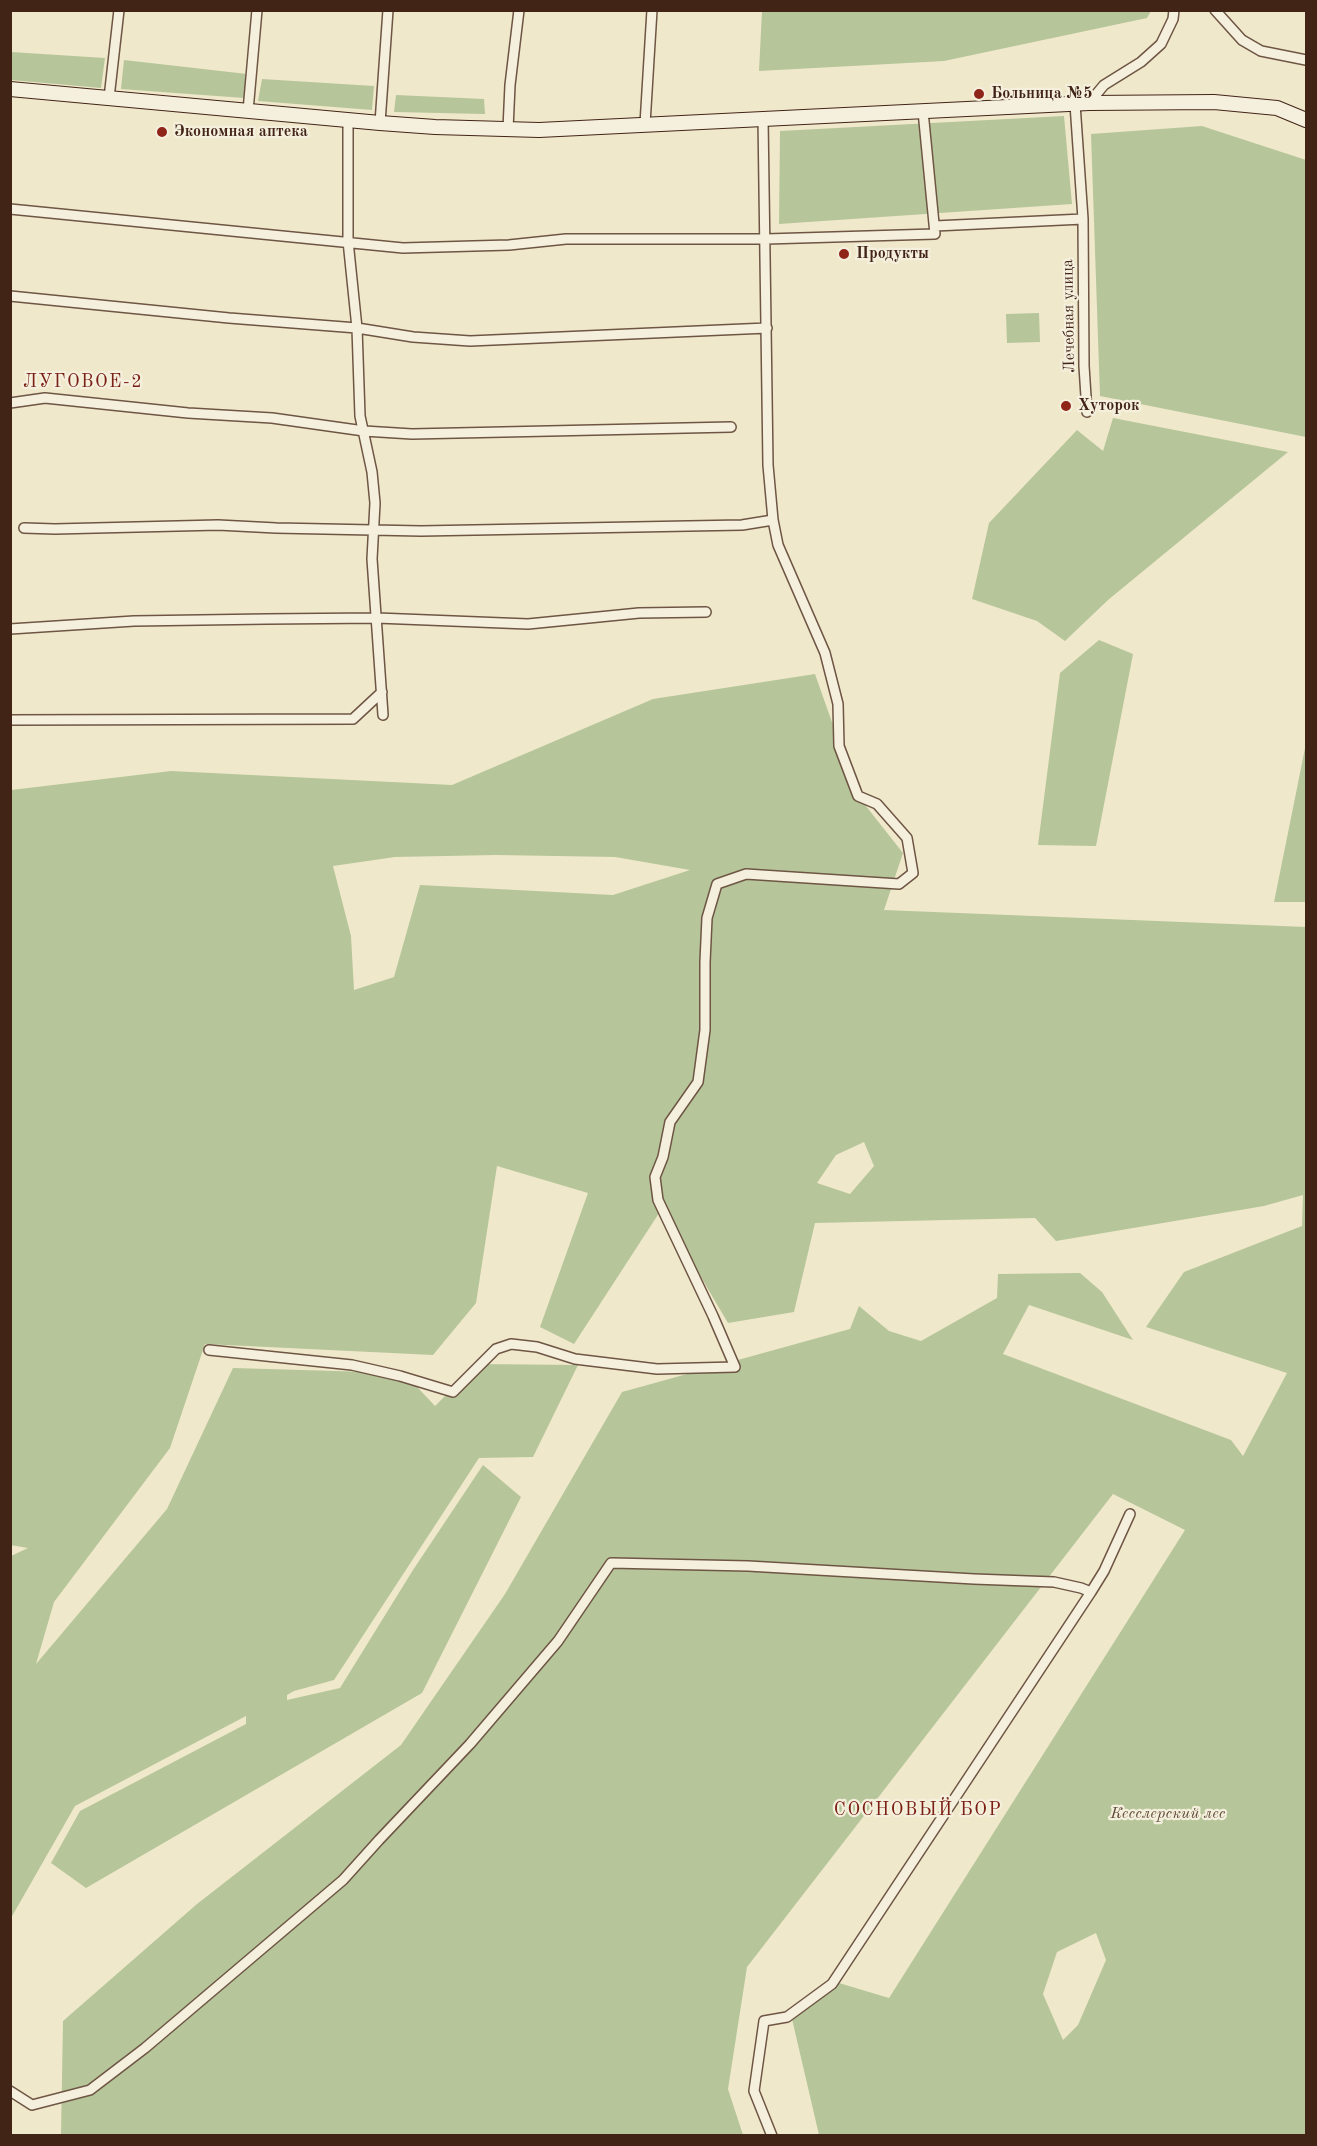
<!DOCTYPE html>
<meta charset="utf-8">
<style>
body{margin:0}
#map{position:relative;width:1317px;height:2146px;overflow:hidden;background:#f0e8cb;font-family:"Old Standard TT",serif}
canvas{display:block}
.frame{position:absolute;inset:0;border:12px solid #422417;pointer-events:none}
</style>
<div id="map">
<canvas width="1317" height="2146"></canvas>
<div class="frame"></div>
</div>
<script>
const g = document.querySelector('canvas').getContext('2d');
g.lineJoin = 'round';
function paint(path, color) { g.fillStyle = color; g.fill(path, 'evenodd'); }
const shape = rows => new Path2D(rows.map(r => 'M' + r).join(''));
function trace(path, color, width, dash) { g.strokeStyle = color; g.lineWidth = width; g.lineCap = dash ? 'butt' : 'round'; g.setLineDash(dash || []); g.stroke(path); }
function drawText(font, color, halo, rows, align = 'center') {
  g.font = font + ' "Old Standard TT",serif'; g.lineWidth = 4.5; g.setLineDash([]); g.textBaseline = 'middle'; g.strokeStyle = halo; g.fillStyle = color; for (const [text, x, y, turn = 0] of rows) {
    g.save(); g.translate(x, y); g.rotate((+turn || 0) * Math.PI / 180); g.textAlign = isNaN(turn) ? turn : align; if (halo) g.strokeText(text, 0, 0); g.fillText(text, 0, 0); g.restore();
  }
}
const green = shape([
 [762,11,762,10,1151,11,1147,18,944,61,759,71],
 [11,52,105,58,101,88,11,80],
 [124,60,247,74,244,98,121,89],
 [262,79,374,86,372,110,258,101],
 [396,95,484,99,485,114,394,112],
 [1064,116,1072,204,779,224,780,131],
 [1202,126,1306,160,1306,437,1100,396,1091,134],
 [1039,313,1040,342,1007,343,1006,314],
 [1113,418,1288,452,1108,600,1065,641,1037,621,972,599,989,523,1077,430,1103,451],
 [1099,640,1133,654,1096,846,1038,845,1060,673],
 [815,674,858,796,903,853,884,910,1306,927,1306,2135,819,2135,792,2019,839,1983,889,1998,1185,1530,1113,1494,747,1967,728,2089,743,2135,61,2135,63,2021,197,1904,401,1745,505,1594,622,1392,850,1329,859,1306,889,1331,921,1341,997,1298,998,1274,1080,1273,1102,1292,1133,1340,1029,1305,1003,1354,1231,1440,1243,1456,1287,1373,1146,1327,1184,1272,1302,1226,1303,1195,1264,1206,1056,1241,1035,1218,815,1223,794,1312,728,1323,668,1221,663,1207,574,1344,540,1327,588,1193,497,1166,476,1303,433,1355,205,1344,170,1448,54,1602,36,1664,167,1509,233,1368,404,1373,435,1406,477,1364,578,1365,533,1457,479,1458,334,1680,294,1691,287,1695,287,1700,340,1688,413,1570,483,1465,521,1497,422,1693,86,1888,51,1863,80,1811,246,1724,246,1716,75,1806,11,1918,11,1556,28,1548,10,1545,11,790,171,771,452,785,653,699],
 [496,855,615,857,690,870,613,895,420,885,394,977,354,990,351,936,333,866,395,857],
 [864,1142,874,1166,850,1194,817,1183,836,1155],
 [1096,1933,1106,1960,1078,2025,1063,2040,1043,1994,1057,1952],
 [1306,743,1306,902,1274,902,1292,813]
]);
const street = shape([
 [1215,10,1242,40,1261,51,1306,60],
 [109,98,119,10],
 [1089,103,1104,85,1141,62,1161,44,1173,19,1174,10],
 [1075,104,1083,219,1084,366,1087,412],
 [248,111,257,10],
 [348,120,348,241,357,328,360,416,372,472,375,503,372,559,383,715],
 [380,123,388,10],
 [645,124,652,10],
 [508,129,510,85,519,10],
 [10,209,403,248,509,245,566,239,766,239,935,234,923,111],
 [935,226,1083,219],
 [10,296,229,318,357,328,413,337,470,341,767,328],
 [10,403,45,398,188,413,272,418,364,431,412,434,731,427],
 [24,528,55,529,218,525,276,528,421,531,742,525,773,520],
 [10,629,134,621,267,619,377,618,528,624,639,613,706,612],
 [10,720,353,719,382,692],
 [209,1350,352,1365,400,1376,453,1392,496,1349,511,1344,537,1347,575,1359,657,1369,735,1367,713,1316,658,1200,655,1177,663,1157,670,1122,698,1082,705,1030,705,962,707,918,717,884,746,874,899,884,913,873,907,838,877,804,858,796,839,746,838,704,825,653,778,545,773,520,768,465,763,118],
 [10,2091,32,2105,90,2090,145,2048,343,1880,379,1840,470,1744,558,1641,611,1563,748,1566,974,1579,1054,1582,1081,1588,1091,1592],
 [772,2136,754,2091,764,2021,787,2017,832,1984,1091,1592,1104,1571,1130,1514]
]);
const secondary = shape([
 [10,89,380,123,435,127,539,130,1089,103,1214,102,1277,108,1306,120]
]);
const markers = [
 [979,94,6,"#8f2418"],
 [162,132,6,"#8f2418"],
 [844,254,6,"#8f2418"],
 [1066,406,6,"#8f2418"]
];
const poiNames = [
 ["Больница №5",991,94],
 ["Экономная аптека",174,132],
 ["Продукты",856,254],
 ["Хуторок",1078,406]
];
const streetNames = [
 ["Лечебная улица",1069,316,-91]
];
const parkNames = [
 ["Кесслерский лес",1168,1814]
];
const neighbourhoodNames = [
 ["ЛУГОВОЕ-2",83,382],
 ["СОСНОВЫЙ БОР",918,1810]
];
paint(green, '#b6c69a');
trace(street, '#6e5544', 12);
trace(secondary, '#422417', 16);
trace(street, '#f5f0dd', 9);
trace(secondary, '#f5f0dd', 14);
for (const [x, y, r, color] of markers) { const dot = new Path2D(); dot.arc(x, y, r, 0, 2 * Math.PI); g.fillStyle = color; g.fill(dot); trace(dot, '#f5f0dd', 2); }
drawText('bold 16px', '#422417', '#f5f0dd', poiNames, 'left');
drawText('16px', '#422417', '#f5f0dd', streetNames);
drawText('italic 16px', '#5f4c38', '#f5f0dd', parkNames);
g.letterSpacing = '1.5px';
drawText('18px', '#7a1f14', '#f5f0dd', neighbourhoodNames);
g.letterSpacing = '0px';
</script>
